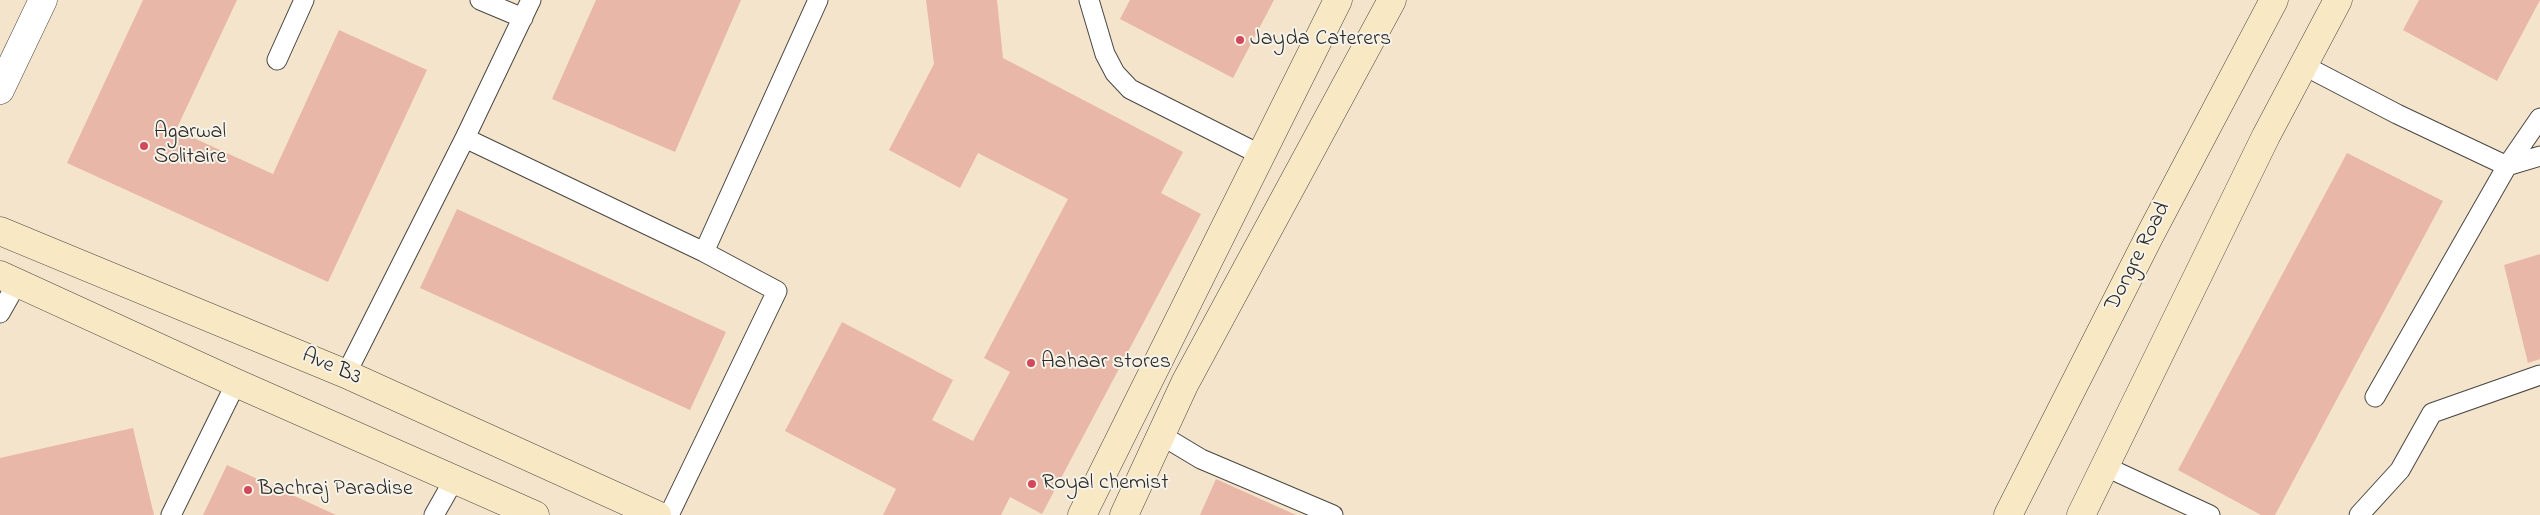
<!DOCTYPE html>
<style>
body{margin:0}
canvas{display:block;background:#f3e4cb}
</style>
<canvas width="2540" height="515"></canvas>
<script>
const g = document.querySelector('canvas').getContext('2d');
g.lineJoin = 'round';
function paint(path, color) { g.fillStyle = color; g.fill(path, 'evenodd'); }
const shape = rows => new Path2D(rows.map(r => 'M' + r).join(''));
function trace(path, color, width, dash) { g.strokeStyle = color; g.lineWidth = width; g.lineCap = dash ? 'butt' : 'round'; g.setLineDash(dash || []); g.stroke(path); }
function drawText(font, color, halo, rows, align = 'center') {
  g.font = font + ' "Indie Flower",sans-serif'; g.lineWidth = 4; g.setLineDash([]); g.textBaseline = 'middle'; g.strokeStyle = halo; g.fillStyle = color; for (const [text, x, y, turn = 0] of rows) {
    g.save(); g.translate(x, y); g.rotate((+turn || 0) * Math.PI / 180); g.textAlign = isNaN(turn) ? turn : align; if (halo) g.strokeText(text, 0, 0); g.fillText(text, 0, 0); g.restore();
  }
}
const building = shape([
 [143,0,237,0,176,130,273,174,339,30,427,70,328,282,67,163],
 [596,0,741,0,675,152,552,99],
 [926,0,997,0,1003,58,1183,152,1161,193,1201,214,1042,514,1010,497,1001,515,883,515,896,489,785,431,842,322,953,380,932,420,973,441,1010,372,984,358,1068,199,978,153,960,188,889,150,934,64],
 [1130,0,1274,0,1233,78,1120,19],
 [2419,0,2540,0,2497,81,2403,30],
 [2347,153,2443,201,2275,515,2261,515,2178,470],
 [457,209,726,332,690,410,420,288],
 [2540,254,2540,359,2528,363,2504,265],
 [133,428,154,515,0,515,0,458],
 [227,465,336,515,203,515],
 [1216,479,1296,515,1200,515]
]);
const lane = shape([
 [480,0,523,18],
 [1089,0,1105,54,1115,73,1130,89,1261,155],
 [277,60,304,0],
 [2303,65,2397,114,2507,166,2540,156],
 [465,138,704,252,777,291,669,515],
 [704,252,818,0],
 [0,313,17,283],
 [346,374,465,138,531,0],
 [2375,397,2507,166,2540,118],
 [1161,435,1201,459,1333,515],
 [2104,466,2210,515],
 [171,515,236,383],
 [434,515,455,478],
 [2359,515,2400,470,2432,413,2540,375]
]);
const street = shape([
 [0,90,43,0]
]);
const secondary = shape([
 [0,231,346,374,657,515],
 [0,275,236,383,535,515],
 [1082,515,1338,0],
 [1124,515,1185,383,1392,0],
 [2008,515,2150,235,2274,0],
 [2081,515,2266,136,2338,0]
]);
const markers = [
 [1240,40,5,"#d1495b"],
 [144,146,5,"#d1495b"],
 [1031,363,5,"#d1495b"],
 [1032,484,5,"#d1495b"],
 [248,490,5,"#d1495b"]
];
const poiNames = [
 ["Jayda Caterers",1250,40],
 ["Agarwal",154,133],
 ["Solitaire",154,158],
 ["Aahaar stores",1041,363],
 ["Royal chemist",1042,484],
 ["Bachraj Paradise",258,490]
];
const streetNames = [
 ["Dongre Road",2139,257,-63],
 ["Ave B3",331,368,23]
];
paint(building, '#e9b7a8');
trace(lane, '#494743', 21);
trace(street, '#494743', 29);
trace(secondary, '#494743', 29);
trace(lane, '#fff', 19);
trace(street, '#fff', 28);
trace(secondary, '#f8e8c3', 28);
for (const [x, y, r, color] of markers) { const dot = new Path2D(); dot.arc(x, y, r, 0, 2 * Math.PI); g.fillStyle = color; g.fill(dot); trace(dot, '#f7f3e8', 2); }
drawText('22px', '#2b2b2b', '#f7f3e8', poiNames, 'left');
drawText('22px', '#2b2b2b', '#f7f3e8', streetNames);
</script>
